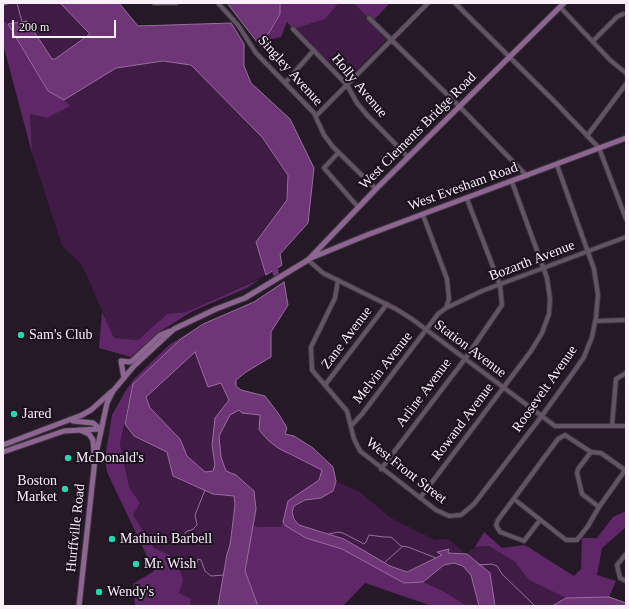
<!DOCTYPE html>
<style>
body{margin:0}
#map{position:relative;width:629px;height:609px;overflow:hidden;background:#251927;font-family:"Times New Roman",serif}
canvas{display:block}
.frame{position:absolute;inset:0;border:4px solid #f9f0fa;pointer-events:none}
.scale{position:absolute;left:12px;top:20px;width:104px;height:18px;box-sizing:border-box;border:2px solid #f9f0fa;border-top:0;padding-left:5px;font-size:12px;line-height:14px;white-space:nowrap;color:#f9f0fa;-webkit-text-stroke:3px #1b101d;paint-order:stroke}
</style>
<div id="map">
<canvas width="629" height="609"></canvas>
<div class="frame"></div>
<div class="scale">200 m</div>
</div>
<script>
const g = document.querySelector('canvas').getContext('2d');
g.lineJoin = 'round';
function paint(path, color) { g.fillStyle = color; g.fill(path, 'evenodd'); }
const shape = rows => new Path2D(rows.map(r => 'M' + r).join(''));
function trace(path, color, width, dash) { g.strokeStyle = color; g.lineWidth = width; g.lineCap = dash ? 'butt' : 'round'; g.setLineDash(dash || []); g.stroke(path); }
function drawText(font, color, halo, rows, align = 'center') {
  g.font = font + ' "Times New Roman",serif'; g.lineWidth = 4; g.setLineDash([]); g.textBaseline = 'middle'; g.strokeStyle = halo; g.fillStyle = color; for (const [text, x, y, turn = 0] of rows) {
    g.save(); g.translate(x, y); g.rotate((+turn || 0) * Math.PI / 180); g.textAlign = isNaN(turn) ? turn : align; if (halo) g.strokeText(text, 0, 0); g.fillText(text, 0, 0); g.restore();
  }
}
const green = shape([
 [3,3,60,3,90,34,55,59,52,59,27,21,8,24,3,21],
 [339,3,354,3,372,21,374,19,391,35,348,79,293,29,325,19],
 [163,61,191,65,262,137,288,175,287,200,256,242,266,275,186,312,167,314,138,340,114,338,82,265,62,246,32,153,30,114,47,118,69,106,64,100,116,68],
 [195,352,208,386,221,382,229,400,215,418,212,445,215,465,213,471,205,472,187,456,180,439,150,408,146,397],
 [239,410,242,413,260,415,290,455,323,470,319,480,288,501,282,527,258,527,252,525,256,509,236,475,226,471,221,457,219,436,230,415],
 [125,424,134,436,167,452,173,476,213,494,234,496,235,505,230,535,230,545,227,554,218,606,190,606,190,599,178,593,176,558,154,548,133,515,140,503,129,487,120,444],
 [336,481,360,492,391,518,435,540,448,539,464,552,461,555,448,553,448,549,438,552,443,554,407,572,390,566,327,533,299,525,292,512,294,506,305,500,321,498,333,491],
 [489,546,515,562,529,580,566,598,552,606,495,606,489,574,467,554,475,547],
 [454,563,463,566,471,575,479,606,467,606,443,591,423,582,444,565]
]);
const forest = shape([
 [280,3,339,3,325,19,293,29,287,22,281,37,257,42,269,33,275,24,280,14],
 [354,3,390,3,372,22],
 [3,21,8,24,48,91,64,100,70,106,47,118,30,114,32,153,3,44],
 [260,279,247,288,193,311,159,332,131,357,99,348,102,312,114,338,138,340,167,314,186,312],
 [203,324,181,339,133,384,120,444,129,487,140,503,133,515,154,548,176,558,183,580,179,593,191,599,190,606,135,606,133,584,154,571,107,472,105,458,112,415,125,392,134,379,169,345],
 [626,511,626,527,602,548,597,575,616,581,609,597,566,598,529,580,515,562,489,546,475,547,484,532,502,548,525,545,574,576,581,569,582,538,597,538,613,517],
 [283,522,306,538,342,549,404,583,423,582,443,591,467,606,432,606,365,583,343,606,258,606,245,571,252,525,258,527,281,527]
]);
const water = shape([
 [60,3,119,3,138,26,231,23,244,44,244,66,251,83,290,119,314,168,308,223,280,254,282,265,266,275,256,242,287,200,288,175,262,137,191,65,163,61,116,68,64,100,48,91,8,24,27,21,52,59,55,59,90,34,60,3],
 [227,3,280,3,280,14,269,33,257,42,227,3],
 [284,282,288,305,271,332,271,357,246,372,236,380,236,386,241,390,265,396,278,413,287,428,285,434,294,436,313,448,333,467,336,481,333,491,321,498,305,500,294,506,292,512,294,519,299,525,344,539,390,566,407,572,442,555,437,552,449,549,448,553,467,554,490,573,495,606,479,606,471,575,463,566,454,563,444,565,423,582,404,583,342,549,306,538,286,526,283,522,288,501,319,480,322,470,278,448,269,441,259,430,260,415,242,413,239,410,230,415,219,436,221,457,226,471,236,475,254,491,256,509,245,571,258,606,218,606,227,554,230,545,235,505,234,496,213,494,173,476,167,452,134,436,125,424,133,384,181,339,203,324,254,302,284,282],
 [195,352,208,387,221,383,229,400,215,418,212,445,215,465,213,471,205,472,187,456,180,439,150,408,146,397,195,352],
 [609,597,626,603,626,606,552,606,566,598,609,597]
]);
const stream = shape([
 [17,3,22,22],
 [3,5,11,3],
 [329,534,338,532,343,533,364,544,366,542,369,535,384,537,391,537,401,546,408,547,436,558],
 [184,535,187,531,192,530,197,525,195,515,205,490],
 [385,562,402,547],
 [197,563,198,559,201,560,205,571,211,576,224,575],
 [479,565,492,564,497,566,502,574,535,606]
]);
const river = shape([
 [273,262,276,274]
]);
const minor = shape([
 [154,3,176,3],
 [218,3,238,25,256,53,314,113,324,135,333,147,376,189],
 [455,3,555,102,599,148,626,219],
 [560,7,610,60,626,73],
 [369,18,459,106,527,176],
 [293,29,347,85,357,103,367,115,408,157],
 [593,41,617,17,623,14],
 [285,83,314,50],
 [316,116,428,3],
 [587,136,626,84],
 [338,153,324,168,358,207],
 [308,260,323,273,396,309,412,319,555,426,626,426],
 [338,280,335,298,311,347,312,370,347,411,354,439,360,451,436,510,449,516,461,515,474,504,541,417,575,370,584,357,592,337,596,317,598,295,594,269,557,165],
 [446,308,482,291,626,237],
 [596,321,626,320],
 [325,385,387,304],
 [352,425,362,414,438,314,446,308,449,299,447,279,423,215],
 [612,426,616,379,626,373],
 [591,452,578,469,577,473,582,494,599,507,626,469],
 [591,452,601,453,625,470],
 [381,469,465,359,502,305,500,285,467,199],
 [420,498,531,351,542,333,549,314,550,299,547,278,512,182],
 [514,499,566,540,577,540,588,526,599,507],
 [540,520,524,541,500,532,496,525,498,520,558,439,565,435,591,452],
 [626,554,617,565,620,578,626,581]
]);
const major = shape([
 [311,258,367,235,626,138],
 [124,378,121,361,130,362,133,360,160,335,170,331],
 [73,421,93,423,100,429],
 [80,430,89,434,93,440,94,453],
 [3,445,82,415,91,410,111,392],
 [3,452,64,431,100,429],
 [79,606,95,459,107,403,113,391,134,366,174,329,216,309,245,298,308,260,376,189,564,3]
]);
const markers = [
 [21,335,4,"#26d5ae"],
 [14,414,4,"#26d5ae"],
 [68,458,4,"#26d5ae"],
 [65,489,4,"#26d5ae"],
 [112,539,4,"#26d5ae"],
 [136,564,4,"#26d5ae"],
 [99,592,4,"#26d5ae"]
];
const streetNames = [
 ["Singley Avenue",290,71,48],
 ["Holly Avenue",359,86,50],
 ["West Clements Bridge Road",418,131,-45],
 ["West Evesham Road",463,187,-20],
 ["Bozarth Avenue",532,261,-21],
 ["Zane Avenue",347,338,-53],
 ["Station Avenue",470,349,37],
 ["Melvin Avenue",383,368,-52],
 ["Roosevelt Avenue",545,389,-55],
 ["Arline Avenue",424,393,-53],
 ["Rowand Avenue",463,422,-53],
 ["West Front Street",406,471,38],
 ["Hurffville Road",76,528,-84]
];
const poiNames = [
 ["Sam's Club",29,335],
 ["Jared",22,414],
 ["McDonald's",76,458],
 ["Boston",57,481,"right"],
 ["Market",57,497,"right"],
 ["Mathuin Barbell",120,539],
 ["Mr. Wish",144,564],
 ["Wendy's",107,592]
];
paint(green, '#401b45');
paint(forest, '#5f2767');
paint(water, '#6f3677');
trace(water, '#986e9e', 1);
trace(stream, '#986e9e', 1);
trace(river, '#6f3677', 6);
trace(minor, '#3d343e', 6);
trace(major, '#3d343e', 7);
trace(minor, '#625464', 4);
trace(major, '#8c6691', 5);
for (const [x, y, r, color] of markers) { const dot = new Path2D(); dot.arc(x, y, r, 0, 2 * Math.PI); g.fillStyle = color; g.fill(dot); trace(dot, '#1b101d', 1.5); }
drawText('14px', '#f9f0fa', '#1b101d', streetNames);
drawText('14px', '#f9f0fa', '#1b101d', poiNames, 'left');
</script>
